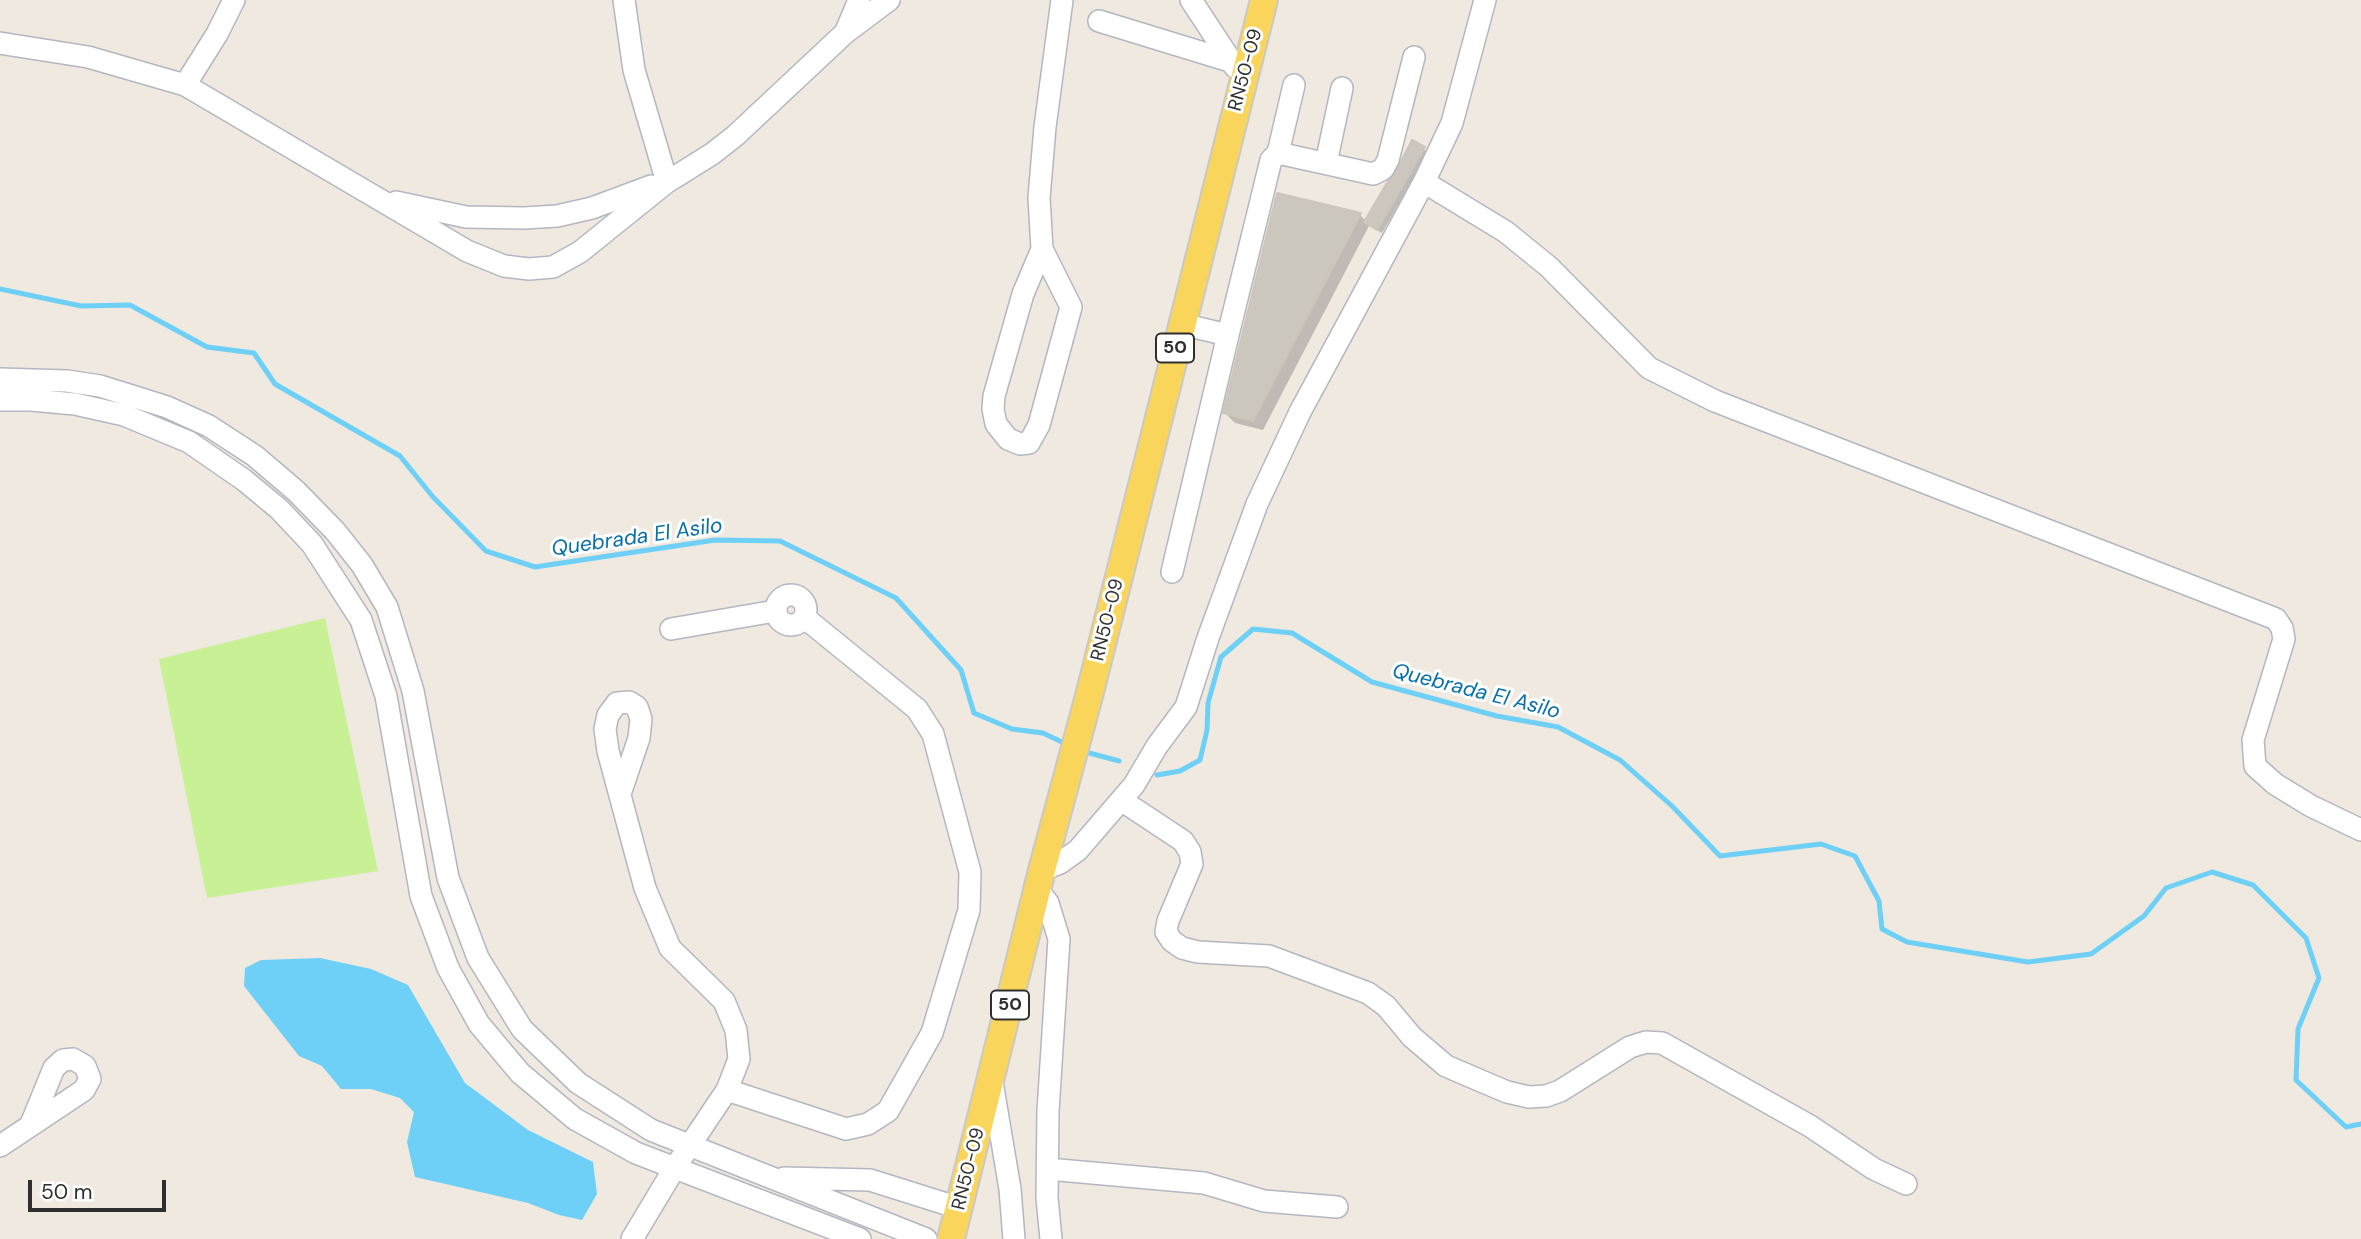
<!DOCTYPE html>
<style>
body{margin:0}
#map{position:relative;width:2361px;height:1239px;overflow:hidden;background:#efe9e0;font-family:"DM Sans",sans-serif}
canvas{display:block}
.scale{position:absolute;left:28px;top:1180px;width:138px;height:32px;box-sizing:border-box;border:4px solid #2e2e2e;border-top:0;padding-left:9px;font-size:21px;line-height:24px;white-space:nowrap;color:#2e2e2e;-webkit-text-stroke:5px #fff;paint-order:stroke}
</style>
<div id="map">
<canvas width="2361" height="1239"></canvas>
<div class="scale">50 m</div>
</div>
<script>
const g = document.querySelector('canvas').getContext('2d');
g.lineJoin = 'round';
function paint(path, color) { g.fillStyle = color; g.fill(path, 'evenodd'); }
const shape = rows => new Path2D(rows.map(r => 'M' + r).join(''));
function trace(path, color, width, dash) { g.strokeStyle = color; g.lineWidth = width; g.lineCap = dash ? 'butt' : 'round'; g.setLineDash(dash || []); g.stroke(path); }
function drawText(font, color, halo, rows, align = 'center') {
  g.font = font + ' "DM Sans",sans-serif'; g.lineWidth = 6; g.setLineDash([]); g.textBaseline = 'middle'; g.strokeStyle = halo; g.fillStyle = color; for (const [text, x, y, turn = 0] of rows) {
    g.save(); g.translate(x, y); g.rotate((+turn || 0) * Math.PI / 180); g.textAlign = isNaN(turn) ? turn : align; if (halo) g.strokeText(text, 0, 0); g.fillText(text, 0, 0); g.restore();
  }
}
const pitch = shape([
 [325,618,378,871,207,898,159,659]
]);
const water = shape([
 [320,958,371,969,408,985,465,1083,528,1130,593,1162,597,1194,582,1220,559,1215,528,1203,415,1177,407,1142,414,1112,400,1098,371,1089,341,1089,322,1066,299,1056,244,986,245,968,261,960]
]);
const shadow = shape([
 [1423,149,1428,153,1382,233,1369,226,1263,430,1235,423,1225,413,1278,195,1360,215,1367,222]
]);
const stream = shape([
 [0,289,81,306,130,305,207,347,254,353,275,384,400,456,433,497,486,551,535,567,715,540,780,541,896,598,961,670,974,713,1012,729,1043,733,1066,744],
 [1082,751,1119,761],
 [1157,775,1180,771,1200,760,1207,730,1208,703,1221,657,1253,629,1292,633,1372,682,1497,716,1558,727,1620,760,1672,806,1720,856,1821,844,1855,856,1879,901,1882,929,1907,942,2028,962,2091,954,2144,916,2166,888,2212,872,2253,885,2306,938,2319,978,2298,1029,2296,1080,2346,1127,2361,1124]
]);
const building = shape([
 [1412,140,1425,147,1377,230,1364,222,1388,181,1394,175,1412,140],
 [1277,193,1361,213,1253,421,1223,413,1277,193]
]);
const minor = shape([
 [234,0,217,34,185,85,467,251,504,266,529,269,553,267,580,252,667,182,712,154,735,136,845,33,889,0],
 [624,0,634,70,667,182],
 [1191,0,1235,67],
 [1099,21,1233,62],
 [846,31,859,0],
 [0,43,88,57,185,85],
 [1278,153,1294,85],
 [1326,163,1342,88],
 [1424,182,1506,232,1549,267,1649,368,1715,401,2276,619,2282,628,2284,639,2253,740,2255,766,2275,784,2311,806,2361,830],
 [396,202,466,217,524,218,557,216,592,208,651,186],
 [1042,249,1023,294,994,396,993,409,996,424,1008,439,1020,444,1029,443,1039,425,1071,307,1042,249,1039,198,1045,127,1062,0],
 [1181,324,1228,335,1271,160,1278,153,1373,174,1383,169,1388,160,1414,57],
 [0,379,67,381,100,386,167,407,209,426,255,456,296,491,335,531,362,565,387,607,413,691,448,878,478,958,522,1029,578,1083,651,1130,926,1239],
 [0,400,31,400,75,404,124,415,189,442,244,480,279,509,312,544,361,620,386,696,421,896,448,968,479,1024,520,1073,575,1119,636,1153,860,1239],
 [1172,572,1228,335],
 '776 610a15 15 0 1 1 30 0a15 15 0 1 1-30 0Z',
 [671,629,775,611],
 [620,794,639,738,641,719,637,707,629,702,617,703,608,715,605,729,608,751,645,888,670,948,724,1001,736,1030,739,1059,727,1090,674,1169,632,1239],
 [1121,800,1183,841,1190,852,1192,864,1168,921,1166,932,1172,941,1182,948,1198,952,1269,956,1368,993,1386,1006,1412,1037,1446,1066,1507,1092,1529,1097,1546,1096,1560,1091,1630,1047,1646,1042,1662,1043,1810,1126,1874,1169,1906,1184],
 [1042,870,1060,863,1078,850,1134,785,1157,746,1186,707,1208,638,1257,504,1300,412,1424,182,1452,123,1485,0],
 [1037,889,1048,903,1059,939,1048,1111,1047,1198,1051,1239],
 [992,1082,1010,1189,1014,1239],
 [727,1090,846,1129,868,1124,888,1111,932,1033,969,910,970,872,933,734,917,709,805,618],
 [0,1146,84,1090,90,1079,85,1066,73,1059,63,1060,54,1068,31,1124],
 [1048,1169,1204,1183,1264,1201,1337,1207],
 [784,1178,870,1180,959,1208]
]);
const major = shape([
 [951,1239,1042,870,1089,696,1264,0]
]);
const shields = [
 [1175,348,38],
 [1010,1005,38]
];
const shieldNames = [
 ["50",1175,348],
 ["50",1010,1005]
];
const streetNames = [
 ["RN50-09",1246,70,-75],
 ["RN50-09",1108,620,-76],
 ["RN50-09",969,1169,-76]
];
const waterNames = [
 ["Quebrada El Asilo",637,538,-8],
 ["Quebrada El Asilo",1476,692,14]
];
paint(pitch, '#c8f095');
paint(water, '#6ed0f6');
paint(shadow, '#0003');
trace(stream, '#6ed0f6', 5);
paint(building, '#cbc7be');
trace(building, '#ccc5b9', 2);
trace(minor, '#b4b6c2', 24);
trace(major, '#c9c9c9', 30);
trace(minor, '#fff', 21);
trace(major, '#f9d65b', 26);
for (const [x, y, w] of shields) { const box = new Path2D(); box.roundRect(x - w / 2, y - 14.5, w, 29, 5); g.fillStyle = '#fff'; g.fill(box); trace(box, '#2e2e2e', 2); }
drawText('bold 18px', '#2e2e2e', null, shieldNames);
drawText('19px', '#2e2e2e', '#fff', streetNames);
drawText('italic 21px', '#056faa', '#fff', waterNames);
</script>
